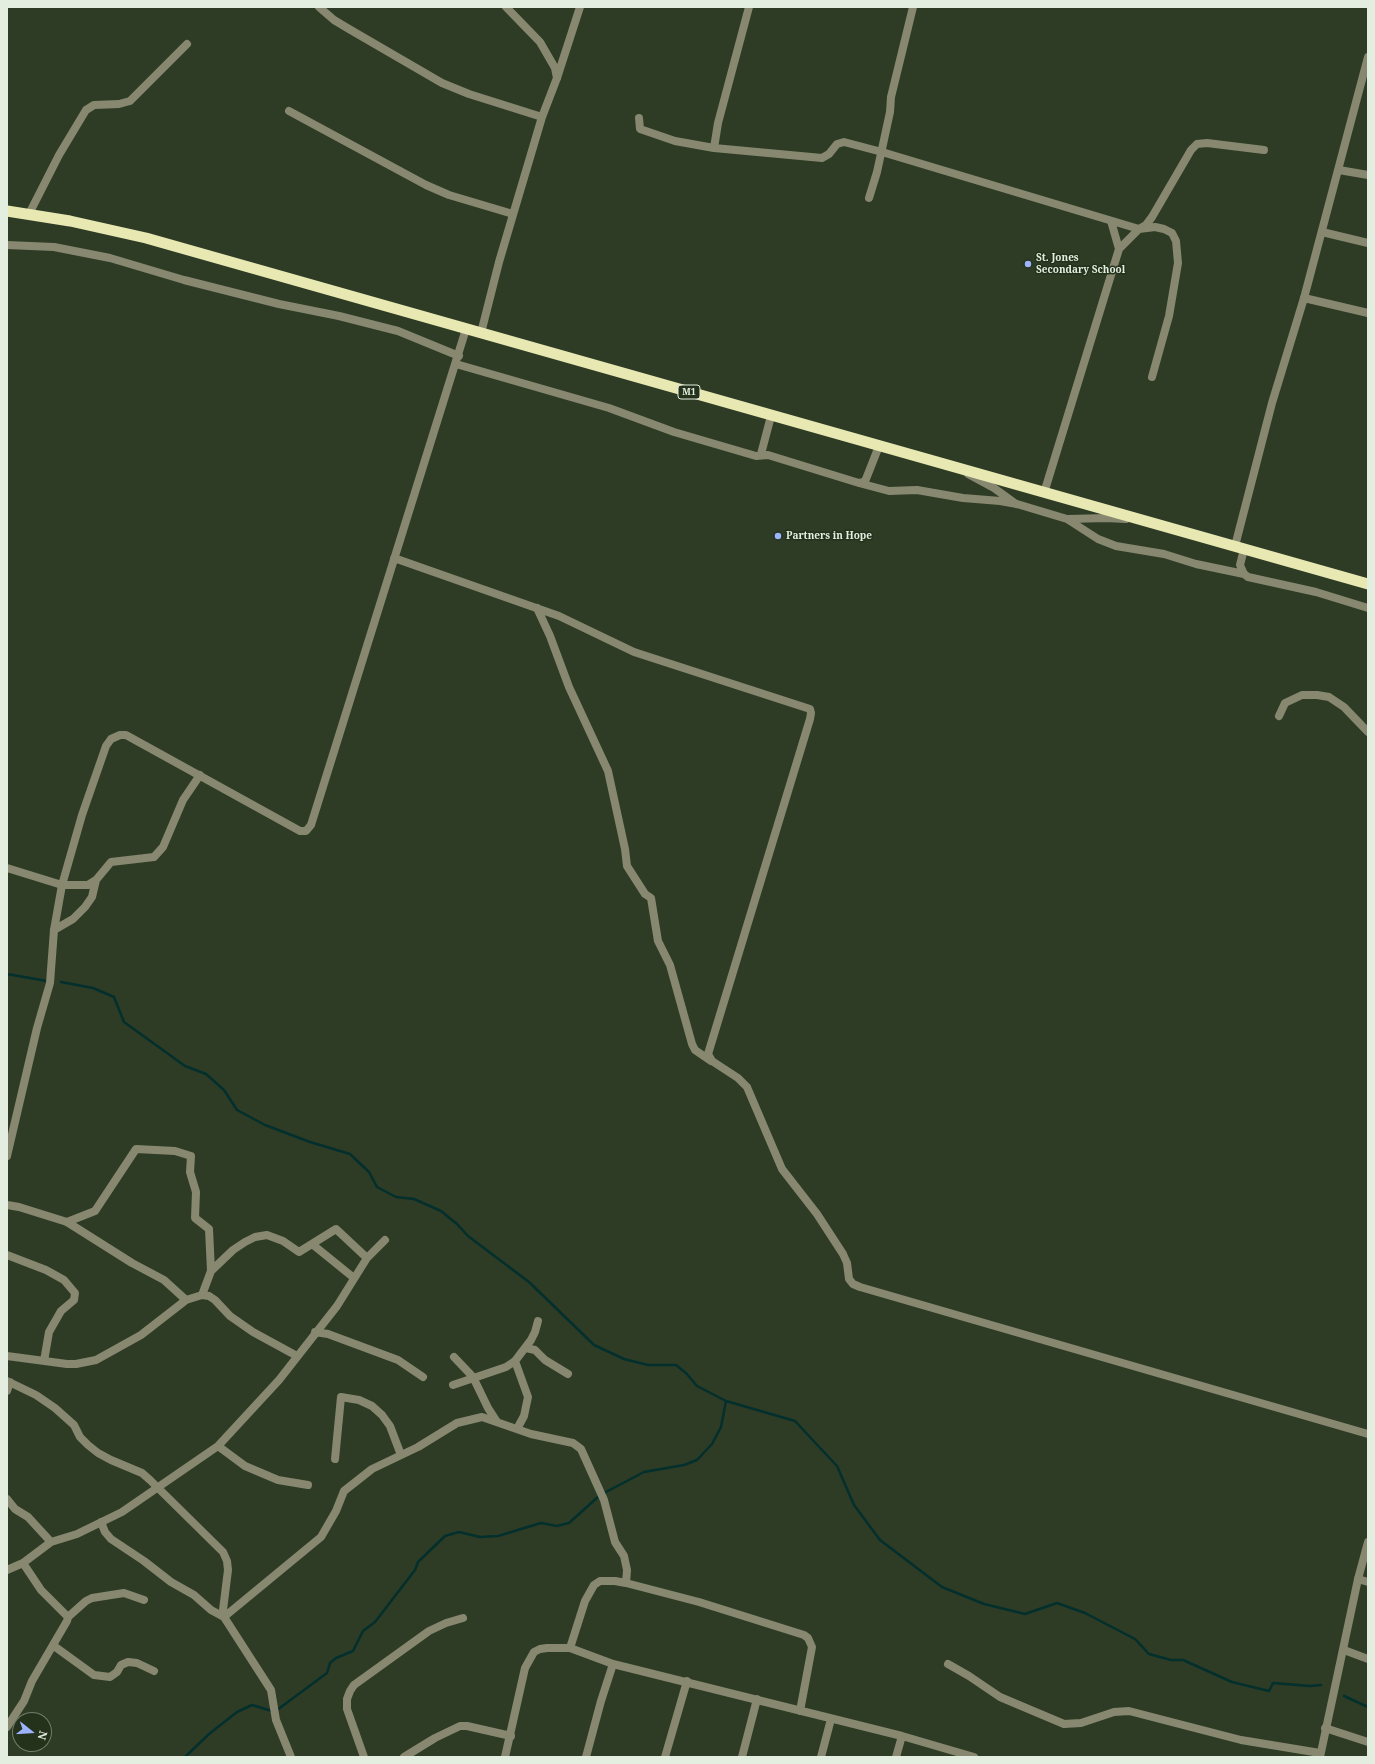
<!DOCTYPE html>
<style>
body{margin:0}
#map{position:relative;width:1375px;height:1764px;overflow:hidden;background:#2e3c26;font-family:"Noto Serif",serif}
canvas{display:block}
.frame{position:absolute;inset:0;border:8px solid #e4eee0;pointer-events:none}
.north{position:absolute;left:12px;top:1712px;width:40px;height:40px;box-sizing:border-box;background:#24321c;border:1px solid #717d6a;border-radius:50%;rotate:107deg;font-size:11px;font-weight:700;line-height:16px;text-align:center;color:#e4eee0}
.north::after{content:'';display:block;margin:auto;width:14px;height:18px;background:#9cb4fd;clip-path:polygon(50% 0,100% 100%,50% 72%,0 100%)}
</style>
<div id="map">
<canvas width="1375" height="1764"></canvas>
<div class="frame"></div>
<div class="north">N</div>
</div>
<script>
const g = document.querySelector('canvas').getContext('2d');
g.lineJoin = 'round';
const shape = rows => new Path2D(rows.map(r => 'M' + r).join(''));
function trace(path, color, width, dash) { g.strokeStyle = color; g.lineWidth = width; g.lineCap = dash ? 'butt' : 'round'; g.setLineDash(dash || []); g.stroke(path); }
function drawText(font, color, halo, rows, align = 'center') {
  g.font = font + ' "Noto Serif",serif'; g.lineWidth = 3; g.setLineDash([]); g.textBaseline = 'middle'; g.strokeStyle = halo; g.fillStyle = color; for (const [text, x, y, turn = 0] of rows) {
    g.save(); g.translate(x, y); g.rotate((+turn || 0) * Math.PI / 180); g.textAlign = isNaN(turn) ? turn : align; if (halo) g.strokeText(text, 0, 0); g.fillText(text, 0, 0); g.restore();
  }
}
const stream = shape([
 [7,974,47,981],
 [61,982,93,988,114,997,124,1022,185,1066,206,1074,224,1090,237,1110,265,1125,310,1142,350,1154,369,1172,377,1187,396,1197,414,1199,441,1211,457,1224,468,1236,529,1282,594,1345,624,1359,648,1365,676,1365,686,1373,697,1386,726,1401,795,1421,837,1466,854,1505,880,1540,942,1587,984,1604,1025,1614,1057,1603,1085,1613,1135,1639,1149,1654,1171,1660,1183,1660,1232,1682,1269,1691,1273,1683,1310,1686,1321,1685],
 [604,1493,644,1472,684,1465,697,1460,712,1444,721,1427,726,1401],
 [1344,1696,1368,1707],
 [277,1710,327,1673,330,1663,336,1658,353,1651,363,1631,375,1622,415,1570,418,1562,445,1536,459,1532,480,1537,498,1536,541,1523,557,1526,569,1523,599,1496],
 [185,1757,209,1734,237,1712,252,1705,272,1711]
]);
const minor = shape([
 [319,7,334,20,349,29,442,83,469,94,542,117],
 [506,7,540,42,555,68,557,78],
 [289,111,426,185,449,195,513,214],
 [639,118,640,129,675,141,714,148,822,158,829,154,837,144,844,142,882,152,1139,229,1146,225,1152,217,1191,150,1197,144,1207,143,1264,150],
 [714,148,718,123,749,7],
 [1339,170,1368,175],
 [869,198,877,172,890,112,891,97,913,7],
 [29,214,59,155,86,110,94,105,119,104,130,101,187,44],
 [1322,232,1368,243],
 [7,245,54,247,110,258,184,280,279,304,339,316,398,331,459,356],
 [1119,249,1139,229,1155,227,1164,229,1172,233,1176,241,1178,263,1169,316,1152,377],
 [1304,298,1368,313],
 [481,333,499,262,542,117,557,78,580,7],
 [456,364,609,408,674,432,756,456,768,455,859,483,864,482,866,479,879,446],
 [761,454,771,416],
 [968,474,994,488,1016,504],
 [859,483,889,491,917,490,963,498,1000,501,1017,504,1067,519,1098,539,1116,546,1164,554,1196,564,1244,574],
 [1044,493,1119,249,1111,221],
 [1068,519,1106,518,1126,519],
 [1244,549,1240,565,1244,574,1248,577,1316,592,1368,608],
 [394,558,559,616,634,652,810,709,811,713,810,719,708,1054,712,1061,738,1078,747,1087,782,1169,817,1214,843,1254,847,1263,849,1279,853,1284,860,1287,1368,1434],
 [537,608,550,636,569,687,608,771,625,849,627,866,645,894,651,898,658,941,670,965,692,1044,695,1050,711,1061],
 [1279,716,1285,703,1302,695,1317,695,1329,697,1344,707,1368,732],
 [7,868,62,885,88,885,96,880,111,862,154,857,163,847,183,800,200,775],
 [54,930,73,919,85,907,92,897,96,880],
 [7,1156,37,1028,50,983,54,930,62,885,82,815,106,746,111,739,120,735,126,735,300,831,306,831,311,825,466,329],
 [7,1205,19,1207,67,1222,132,1263,164,1280,186,1300],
 [67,1222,95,1211,136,1149,175,1151,191,1156,190,1172,196,1192,195,1218,209,1229,211,1271,202,1295],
 [312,1244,354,1278],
 [7,1255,46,1270,64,1280,75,1293,74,1300,61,1311,49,1332,44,1361],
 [211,1271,233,1250,245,1242,255,1237,267,1235,283,1241,299,1252,336,1229,367,1258],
 [315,1332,328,1334,398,1360,423,1377],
 [526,1348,535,1350,545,1360,568,1374],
 [7,1356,67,1364,76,1364,96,1360,141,1335,186,1300,202,1295,209,1296,215,1300,230,1316,253,1332,297,1356],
 [454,1357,473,1377,488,1408,497,1422],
 [515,1361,528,1397,524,1416,517,1429],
 [7,1381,36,1395,55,1408,74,1425,80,1437,88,1445,98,1453,111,1460,142,1473,150,1480,223,1552,227,1561,228,1570,223,1610,224,1617,271,1690,276,1720,291,1757],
 [453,1385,506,1367,515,1361,531,1340,535,1332,538,1321],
 [7,1391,10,1382],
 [218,1446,245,1466,278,1480,308,1485],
 [335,1459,341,1397,359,1400,372,1406,382,1415,390,1426,401,1455],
 [7,1499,15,1509,28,1517,51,1542],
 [101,1522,105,1532,111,1539,144,1561,171,1582,194,1595,211,1610,224,1617,321,1537,336,1511,344,1491,372,1469,418,1447,457,1423,482,1417,531,1434,573,1443,581,1449,604,1500,615,1542,624,1556,627,1570,626,1583],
 [7,1570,23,1563,51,1542,77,1534,122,1512,218,1446,279,1380,337,1306,367,1258,385,1240],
 [1358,1579,1368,1582],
 [68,1617,86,1601,92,1598,124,1593,144,1600],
 [54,1646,94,1675,110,1677,117,1672,121,1665,128,1662,137,1663,154,1671],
 [570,1648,585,1601,594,1585,600,1581,615,1581,626,1583,699,1602,804,1635,808,1638,812,1647,800,1711],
 [1344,1650,1368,1659],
 [948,1664,969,1676,1000,1697,1064,1724,1081,1723,1114,1712,1129,1711,1241,1740,1320,1753],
 [7,1727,24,1701,32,1681,67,1621,68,1617,41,1590,23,1563],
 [1325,1728,1368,1742],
 [364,1757,347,1709,347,1699,350,1691,354,1685,429,1631,446,1623,463,1618],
 [404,1757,435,1738,460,1726,467,1726,511,1736],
 [505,1757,525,1668,534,1652,540,1649,547,1648,570,1648,613,1664,902,1736,974,1757],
 [586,1757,601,1701,613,1664],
 [665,1757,687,1681],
 [742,1757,757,1699],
 [821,1757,831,1719],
 [896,1757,902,1736]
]);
const tertiary = shape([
 [1235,546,1272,403,1304,298,1368,57],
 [1320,1757,1358,1579,1368,1542]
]);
const trunk = shape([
 [7,211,70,221,146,238,1368,584]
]);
const markers = [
 [1028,264,4,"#9cb4fd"],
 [778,536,4,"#9cb4fd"]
];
const shields = [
 [689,392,22]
];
const shieldNames = [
 ["M1",689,392]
];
const poiNames = [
 ["St. Jones",1036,258],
 ["Secondary School",1036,270],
 ["Partners in Hope",786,536]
];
trace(stream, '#032f2d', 2.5);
trace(minor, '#888870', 8);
trace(tertiary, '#888870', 8);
trace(trunk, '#e8e8b2', 11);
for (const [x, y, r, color] of markers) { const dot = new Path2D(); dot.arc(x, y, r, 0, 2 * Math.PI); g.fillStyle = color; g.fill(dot); trace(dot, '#24321c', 1.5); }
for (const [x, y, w] of shields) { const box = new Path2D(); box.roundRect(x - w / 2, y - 7, w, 14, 3); g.fillStyle = '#24321c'; g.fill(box); trace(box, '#e4eee0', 1); }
drawText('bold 9px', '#e4eee0', null, shieldNames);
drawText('bold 10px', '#e4eee0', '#24321c', poiNames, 'left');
</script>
